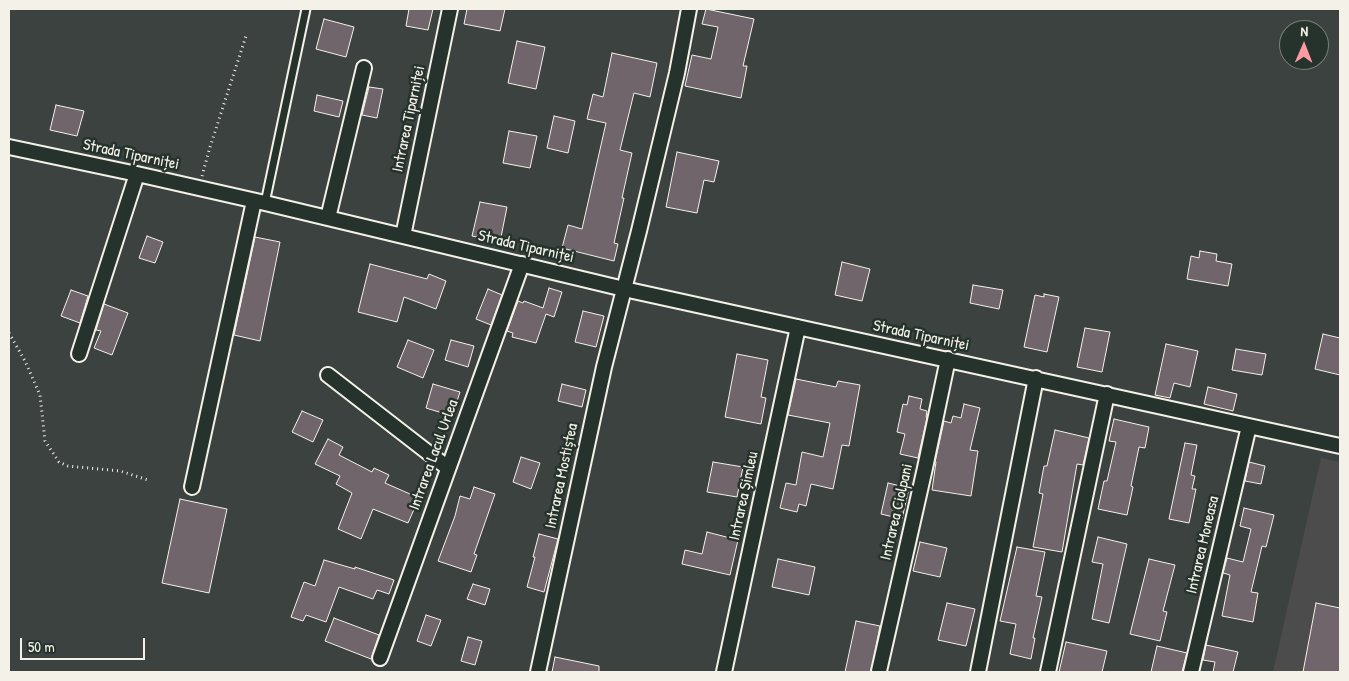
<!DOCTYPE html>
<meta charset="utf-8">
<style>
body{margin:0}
#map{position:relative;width:1349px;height:681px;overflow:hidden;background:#3c4240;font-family:"Patrick Hand",sans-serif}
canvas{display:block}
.frame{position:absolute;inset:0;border:10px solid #f4f1e8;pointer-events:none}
.north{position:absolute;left:1279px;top:20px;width:50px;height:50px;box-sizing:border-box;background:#26332d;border:1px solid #787f78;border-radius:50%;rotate:1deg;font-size:14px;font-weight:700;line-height:20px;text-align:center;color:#f4f1e8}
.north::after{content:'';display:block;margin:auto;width:18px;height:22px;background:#ff9aa2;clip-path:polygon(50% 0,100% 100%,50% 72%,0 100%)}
.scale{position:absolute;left:20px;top:638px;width:125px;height:22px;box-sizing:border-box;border:2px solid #f4f1e8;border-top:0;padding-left:6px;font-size:15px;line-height:18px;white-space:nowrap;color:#f4f1e8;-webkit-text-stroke:4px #26332d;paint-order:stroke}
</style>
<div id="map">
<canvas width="1349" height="681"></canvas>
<div class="frame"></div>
<div class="north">N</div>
<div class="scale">50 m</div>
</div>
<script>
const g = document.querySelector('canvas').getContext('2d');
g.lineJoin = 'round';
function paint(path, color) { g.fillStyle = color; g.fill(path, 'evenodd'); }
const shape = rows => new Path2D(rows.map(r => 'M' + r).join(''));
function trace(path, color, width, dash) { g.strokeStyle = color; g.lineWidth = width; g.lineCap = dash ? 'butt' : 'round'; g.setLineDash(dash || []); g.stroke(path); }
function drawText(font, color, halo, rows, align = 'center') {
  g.font = font + ' "Patrick Hand",sans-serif'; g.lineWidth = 5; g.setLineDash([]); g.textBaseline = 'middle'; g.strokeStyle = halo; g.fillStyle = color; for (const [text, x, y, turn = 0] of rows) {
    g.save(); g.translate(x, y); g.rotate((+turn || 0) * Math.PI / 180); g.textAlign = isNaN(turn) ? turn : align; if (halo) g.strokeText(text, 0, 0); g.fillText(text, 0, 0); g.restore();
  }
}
const built = shape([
 [1321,458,1340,462,1340,672,1273,672]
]);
const building = shape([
 [409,9,433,9,428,30,406,26,409,9],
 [467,9,505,9,500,31,464,24,467,9],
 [706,9,754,19,743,66,747,66,741,98,685,86,692,55,711,59,718,27,702,24,706,9],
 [324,19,354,27,346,57,316,49,324,19],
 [517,41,545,47,536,89,508,83,517,41],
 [612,53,657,63,650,97,634,93,620,150,632,153,622,198,624,198,614,243,618,244,614,261,562,248,568,225,582,229,606,123,587,119,593,94,603,97,612,53],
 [369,87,383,89,377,118,362,115,369,87],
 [317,95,343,101,339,117,314,111,317,95],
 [56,105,84,111,77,136,50,130,56,105],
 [554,116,575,121,568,153,547,148,554,116],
 [509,131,537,136,530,168,503,163,509,131],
 [677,152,719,161,714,182,704,180,697,213,666,207,677,152],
 [480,202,507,207,500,242,472,236,480,202],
 [147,236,163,242,155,263,139,258,147,236],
 [255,237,280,242,260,341,234,335,255,237],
 [1200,251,1217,254,1216,261,1232,264,1228,286,1187,279,1191,256,1199,258,1200,251],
 [842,262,870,269,862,301,835,295,842,262],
 [370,264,427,279,429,274,446,281,436,309,404,297,397,322,358,312,370,264],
 [973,285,1003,290,999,309,970,303,973,285],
 [549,288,562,292,554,317,546,314,536,343,512,337,513,333,507,331,518,301,523,303,524,301,543,308,549,288],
 [488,289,502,295,491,325,476,319,488,289],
 [71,290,88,296,80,323,61,316,71,290],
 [1044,294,1059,297,1047,352,1024,347,1035,295,1044,297,1044,294],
 [104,304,128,313,112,355,94,348,101,331,96,330,104,304],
 [583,311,604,316,596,347,575,342,583,311],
 [1085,328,1110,332,1102,372,1077,367,1085,328],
 [1323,334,1340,338,1340,375,1315,369,1323,334],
 [408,340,434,350,423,378,397,367,408,340],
 [451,340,474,346,468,367,445,360,451,340],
 [1166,344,1198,351,1190,387,1174,383,1170,398,1155,395,1166,344],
 [1236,349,1266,354,1262,375,1232,370,1236,349],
 [737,354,768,360,761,397,766,398,761,424,725,417,737,354],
 [796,379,836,387,838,381,860,385,849,446,842,445,833,489,811,484,806,506,799,504,797,512,780,508,786,483,796,485,802,452,823,457,830,423,788,415,796,379],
 [433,384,460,392,452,416,426,408,433,384],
 [562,384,586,390,582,407,558,401,562,384],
 [1208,387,1237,394,1233,411,1204,404,1208,387],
 [909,396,922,399,920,409,927,411,926,417,927,418,918,458,900,454,905,434,897,432,903,404,907,405,909,396],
 [964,404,980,408,970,450,978,451,971,496,932,490,936,462,935,462,944,421,951,423,953,416,961,418,964,404],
 [302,411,323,420,313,442,292,432,302,411],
 [1114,419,1149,427,1145,448,1139,447,1131,486,1133,487,1127,515,1098,509,1104,481,1107,481,1116,442,1109,441,1114,419],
 [1055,430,1089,438,1083,465,1077,464,1062,552,1033,547,1043,494,1039,493,1044,466,1047,466,1055,430],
 [328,439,343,447,339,455,372,472,374,468,389,475,385,483,419,498,408,523,373,509,361,539,338,529,352,493,336,484,340,476,315,464,328,439],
 [1185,443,1197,445,1191,475,1195,476,1192,489,1196,489,1189,523,1169,519,1185,443],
 [521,457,540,463,531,489,513,482,521,457],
 [713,462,743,467,737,497,707,492,713,462],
 [1249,462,1265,466,1261,484,1245,481,1249,462],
 [888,483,909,488,902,519,881,514,888,483],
 [474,487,495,494,474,554,477,555,471,572,438,561,455,516,460,496,470,499,474,487],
 [180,499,227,509,209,593,162,583,180,499],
 [1244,508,1274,515,1266,547,1262,546,1251,592,1258,593,1253,622,1222,616,1230,575,1223,573,1227,558,1243,562,1251,529,1240,526,1244,508],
 [707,532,738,540,730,575,682,564,685,550,702,554,707,532],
 [539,534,558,539,544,592,527,587,535,557,533,557,539,534],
 [1098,537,1127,544,1109,623,1092,619,1103,564,1092,562,1098,537],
 [920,542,947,548,940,577,913,571,920,542],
 [1017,547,1045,552,1036,596,1042,597,1033,638,1035,638,1031,659,1010,654,1016,624,1000,621,1017,547],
 [778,559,815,567,809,595,772,587,778,559],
 [1149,559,1175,565,1163,611,1167,612,1160,641,1130,634,1149,559],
 [324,560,355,569,355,567,394,580,389,594,377,590,373,599,339,587,326,622,306,615,303,621,291,617,304,582,315,586,324,560],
 [473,584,490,589,485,605,467,599,473,584],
 [947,603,975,609,966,646,938,640,947,603],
 [1316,603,1340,608,1340,672,1303,672,1316,603],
 [426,615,441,620,431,646,417,641,426,615],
 [334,618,379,635,371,659,325,641,334,618],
 [856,621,880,626,871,672,845,672,856,621],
 [468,637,482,641,475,665,461,661,468,637],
 [1066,642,1107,651,1102,672,1059,672,1066,642],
 [1206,645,1238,652,1233,672,1213,672,1215,662,1203,660,1206,645],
 [1157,646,1187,653,1182,672,1151,672,1157,646],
 [555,657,599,666,599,672,552,672,555,657]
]);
const path = shape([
 [202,176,210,147,246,36],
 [9,333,25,361,40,395,45,441,59,462,68,466,120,471,148,480]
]);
const lane = shape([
 [265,203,306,9]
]);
const street = shape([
 [9,147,137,174,265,203,624,289,1340,446],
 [328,218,364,68],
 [403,236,450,9],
 [79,354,137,174],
 [328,375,448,468],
 [192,487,254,201],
 [380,658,522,264],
 [879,671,925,468,948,359],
 [538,672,604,367,639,231,677,73,689,9],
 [724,672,798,327],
 [978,672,1036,378],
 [1048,672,1107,394],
 [1191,672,1249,426]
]);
const streetNames = [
 ["Intrarea Tiparniței",409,119,-78],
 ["Strada Tiparniței",131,155,12],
 ["Strada Tiparniței",526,247,13],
 ["Strada Tiparniței",921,336,12],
 ["Intrarea Lacul Urlea",434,455,-70],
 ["Intrarea Mostiștea",562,476,-78],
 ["Intrarea Șimleu",744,496,-78],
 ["Intrarea Ciolpani",897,512,-77],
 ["Intrarea Moneasa",1203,545,-77]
];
paint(built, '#4c4c4d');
paint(building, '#70656b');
trace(building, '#f4f1e8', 1);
trace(lane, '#f4f1e8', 11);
trace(street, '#f4f1e8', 18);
trace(path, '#f4f1e8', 3, [1, 4]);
trace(lane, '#26332d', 7);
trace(street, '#26332d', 14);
drawText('16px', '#f4f1e8', '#26332d', streetNames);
</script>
